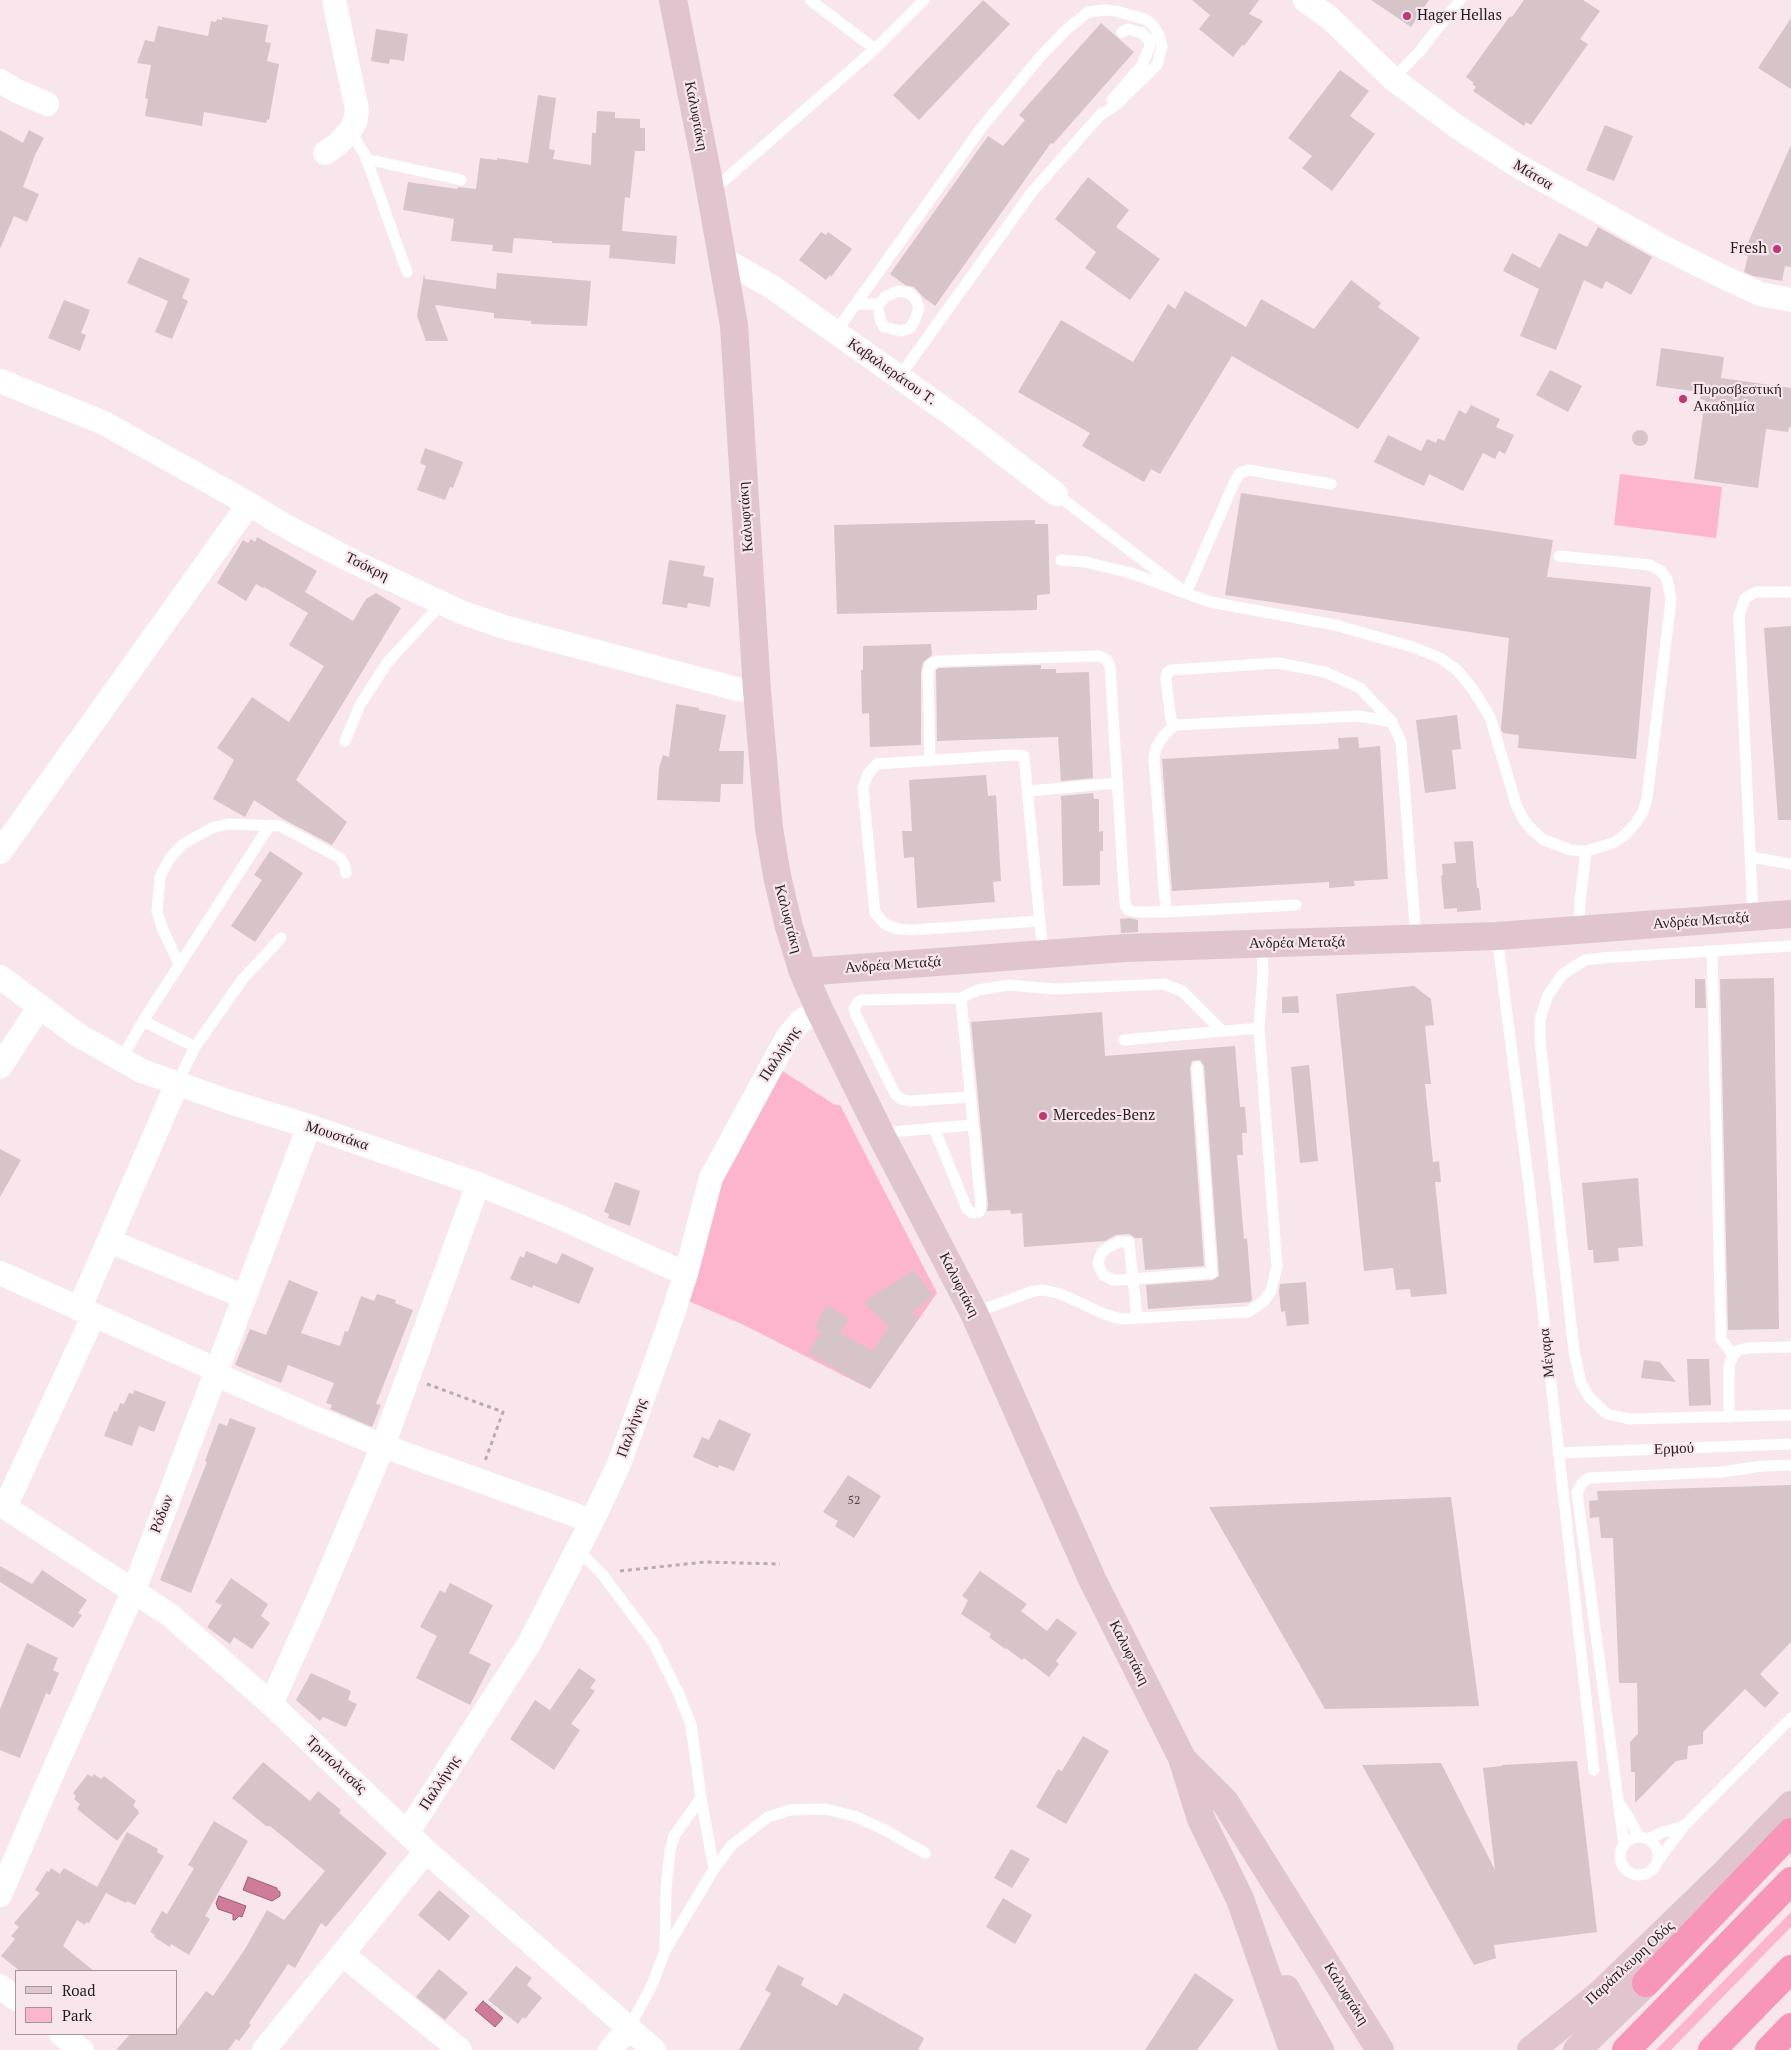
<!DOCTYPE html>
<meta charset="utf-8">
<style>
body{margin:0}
#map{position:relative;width:1791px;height:2050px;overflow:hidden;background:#f9e6ec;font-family:"PT Serif",serif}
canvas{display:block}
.legend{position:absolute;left:15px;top:1970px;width:162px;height:65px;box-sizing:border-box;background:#f9e6ec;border:1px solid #a4969a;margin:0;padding:6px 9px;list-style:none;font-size:15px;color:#251e20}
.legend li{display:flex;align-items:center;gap:10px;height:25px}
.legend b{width:25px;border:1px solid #a4969a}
</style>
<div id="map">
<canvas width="1791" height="2050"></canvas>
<ul class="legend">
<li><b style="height:6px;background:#e0c5cf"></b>Road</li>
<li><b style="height:14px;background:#fcb5cd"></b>Park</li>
</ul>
</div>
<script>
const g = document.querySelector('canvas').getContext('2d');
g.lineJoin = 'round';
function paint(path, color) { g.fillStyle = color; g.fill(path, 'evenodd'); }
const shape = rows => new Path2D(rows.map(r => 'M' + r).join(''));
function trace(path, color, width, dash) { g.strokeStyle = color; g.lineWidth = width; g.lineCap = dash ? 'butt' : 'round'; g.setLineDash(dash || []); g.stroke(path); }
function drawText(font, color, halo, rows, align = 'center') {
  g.font = font + ' "PT Serif",serif'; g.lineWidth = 4.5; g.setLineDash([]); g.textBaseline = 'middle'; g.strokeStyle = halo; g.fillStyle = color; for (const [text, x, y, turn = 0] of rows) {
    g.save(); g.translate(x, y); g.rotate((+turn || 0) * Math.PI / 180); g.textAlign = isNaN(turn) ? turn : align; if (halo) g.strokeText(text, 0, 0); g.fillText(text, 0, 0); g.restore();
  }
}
const green = shape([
 [1620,474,1722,487,1716,538,1614,525],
 [778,1068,835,1105,840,1105,937,1293,870,1389,746,1326,684,1299,711,1204],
 [1791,1912,1791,1927,1671,2050,1656,2050]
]);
const water = shape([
 [248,1877,277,1888,277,1890,280,1892,280,1896,272,1901,243,1890,248,1877],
 [219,1896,246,1906,242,1917,239,1916,235,1920,233,1920,233,1914,218,1909,216,1903,219,1896],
 [483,2001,503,2018,495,2027,475,2010,483,2001]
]);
const building = shape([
 [983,0,1010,24,919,120,893,95],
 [1192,0,1259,0,1249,14,1263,21,1244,46,1243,44,1233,57,1199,29,1210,15],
 [1371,0,1429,0,1411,27],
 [1524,0,1583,0,1600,11,1580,39,1588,44,1531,125,1526,122,1524,126,1473,91,1476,87,1472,84,1474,83,1466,77,1510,16,1512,17],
 [222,17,268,25,265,42,271,43,267,61,279,64,269,120,267,119,266,123,204,112,202,126,145,116,148,99,145,98,151,65,137,63,145,40,154,42,158,26,208,36,211,21,216,22,217,19,222,20],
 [1791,18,1791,89,1758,68],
 [1101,23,1134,52,1053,144,1051,143,935,306,923,297,914,287,905,285,890,274,988,136,1003,146,1025,120,1019,115],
 [376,29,408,34,404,61,390,59,389,64,371,61],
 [1340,70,1369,91,1350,116,1375,134,1332,191,1302,168,1312,156,1288,138],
 [538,95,556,98,549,149,555,150,553,159,591,165,592,133,596,133,597,111,615,112,615,118,640,119,640,128,645,128,645,151,635,151,630,198,625,197,622,231,677,236,675,264,609,258,610,245,552,243,552,241,514,238,512,253,492,251,493,245,451,241,454,219,403,210,408,182,458,189,458,187,476,189,480,158,497,160,497,158,528,163],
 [1605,125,1633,136,1614,181,1586,170],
 [0,130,23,143,29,130,44,138,35,155,23,187,39,194,27,222,14,216,0,249],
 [1791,145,1791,267,1785,266,1782,281,1753,276,1744,272,1748,256,1743,254],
 [1088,177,1129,210,1116,227,1160,259,1130,300,1085,268,1096,252,1055,219],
 [1598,227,1652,257,1631,295,1606,281,1602,289,1584,280,1556,350,1520,336,1539,289,1503,271,1512,253,1540,268,1559,233,1587,247],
 [821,232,826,235,828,232,852,249,831,277,830,275,826,280,799,260],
 [139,257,190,279,182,298,188,301,172,339,155,332,168,301,127,283],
 [497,273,591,281,587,326,531,324,531,321,494,318,494,313,435,305,448,341,426,341,417,316,424,274,425,279,496,289],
 [1351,280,1381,303,1378,307,1420,338,1358,429,1232,356,1160,474,1151,469,1144,482,1082,446,1090,433,1018,392,1061,320,1133,362,1168,304,1175,309,1185,291,1246,327,1261,299,1314,329],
 [64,300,90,310,81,333,86,335,80,351,48,338],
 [1661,348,1724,357,1721,378,1791,388,1791,427,1789,427,1788,432,1766,429,1758,488,1694,479,1705,400,1700,399,1700,392,1656,386],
 [1550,370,1582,386,1568,412,1536,395],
 [1471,405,1500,419,1496,427,1514,435,1505,454,1499,451,1495,459,1483,453,1463,491,1429,474,1424,486,1374,462,1388,435,1421,451,1427,439,1436,443,1438,438,1444,441,1459,410,1466,414],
 '1632 438a8 8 0 1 1 16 0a8 8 0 1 1-16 0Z',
 [425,448,463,462,453,488,450,487,445,500,417,490,426,466,420,463],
 [1241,493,1553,540,1547,577,1651,587,1636,759,1518,748,1519,735,1503,733,1501,729,1509,638,1225,595],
 [1035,520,1035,524,1048,524,1050,594,1037,595,1037,610,837,614,834,525],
 [257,537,317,571,305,592,353,621,366,599,376,593,401,608,296,780,347,822,332,845,283,819,254,800,245,817,213,799,234,760,217,748,252,697,289,722,324,666,289,645,308,613,264,587,263,588,256,584,246,601,217,583,243,540,248,543,251,539,255,542],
 [669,560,705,566,703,576,714,578,710,607,688,603,687,608,662,604],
 [1791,626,1791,820,1778,820,1764,628],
 [931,644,932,655,923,662,921,672,921,745,870,747,869,713,862,714,861,670,863,670,863,646],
 [1041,665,1041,669,1056,669,1056,673,1089,672,1093,778,1061,781,1058,737,937,741,936,670,939,668],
 [676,704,699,708,699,710,726,715,719,751,744,751,743,784,721,784,720,802,657,800,659,768,663,755,669,757],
 [1457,715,1461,749,1452,750,1456,789,1425,793,1416,720],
 [1358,737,1359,748,1380,746,1388,879,1354,881,1355,886,1329,888,1329,882,1172,891,1162,759,1339,749,1338,738],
 [986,775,988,796,996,795,1001,881,993,882,995,902,917,908,914,857,904,858,902,831,912,831,909,780],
 [1093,793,1094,799,1099,799,1099,832,1103,831,1103,851,1100,851,1100,885,1063,886,1061,796],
 [1473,841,1477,888,1479,888,1481,910,1457,912,1457,908,1444,909,1441,876,1443,875,1442,864,1456,863,1454,842],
 [270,851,303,873,255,942,231,926,262,880,254,875],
 [1129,918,1138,920,1138,932,1121,933,1120,919],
 [1774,978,1779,1329,1728,1330,1720,979],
 [1695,979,1705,979,1706,1008,1695,1008],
 [1414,986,1431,999,1434,1025,1425,1026,1431,1084,1425,1084,1433,1162,1439,1161,1441,1182,1435,1182,1447,1294,1411,1297,1410,1289,1396,1290,1393,1268,1364,1271,1336,994],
 [1298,996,1299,1013,1282,1013,1282,997],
 [1102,1012,1105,1056,1235,1046,1240,1107,1245,1107,1247,1133,1242,1133,1243,1155,1237,1155,1244,1239,1247,1238,1252,1300,1249,1302,1148,1309,1146,1285,1213,1280,1219,1276,1204,1066,1200,1060,1192,1061,1190,1068,1204,1266,1145,1270,1142,1238,1135,1238,1129,1234,1116,1235,1105,1241,1024,1247,1022,1213,1011,1214,1010,1210,987,1211,988,1205,971,1022],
 [1309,1065,1318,1161,1300,1163,1291,1067],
 [0,1149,21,1160,0,1197],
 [1638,1178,1643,1246,1618,1248,1619,1261,1594,1263,1593,1250,1588,1250,1582,1183],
 [615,1182,640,1191,630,1226,608,1218,609,1214,604,1212],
 [526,1251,557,1264,562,1253,594,1268,579,1304,533,1285,532,1288,510,1279,520,1256,524,1258],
 [914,1270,933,1296,912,1312,919,1318,870,1389,808,1353,821,1331,815,1328,826,1305,849,1318,840,1333,873,1351,889,1327,864,1302],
 [289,1280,318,1292,301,1333,340,1346,345,1331,348,1332,361,1296,374,1301,377,1294,396,1300,395,1303,413,1310,376,1404,381,1405,372,1427,330,1409,332,1405,326,1403,334,1383,288,1365,281,1383,235,1365,250,1329,266,1335],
 [1306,1282,1309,1324,1287,1326,1285,1311,1281,1312,1279,1291,1280,1284],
 [1687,1359,1709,1359,1711,1405,1689,1406],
 [1644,1360,1660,1362,1676,1382,1641,1378],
 [134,1390,166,1402,154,1432,139,1426,132,1446,104,1436,114,1411,117,1412,120,1403,124,1404,129,1393,133,1394],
 [230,1418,256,1428,191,1593,160,1580,207,1462,205,1461,219,1423,227,1426],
 [719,1419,751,1434,734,1471,719,1465,718,1468,693,1457,702,1437,709,1440],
 [848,1475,881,1496,854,1538,835,1526,838,1521,823,1512],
 [1791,1485,1791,1642,1760,1674,1779,1693,1765,1708,1745,1689,1703,1732,1703,1744,1688,1746,1687,1759,1676,1761,1635,1803,1635,1772,1631,1772,1630,1742,1638,1734,1637,1683,1619,1683,1613,1538,1601,1538,1599,1517,1590,1518,1589,1501,1598,1500,1597,1491],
 [1451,1497,1479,1706,1325,1709,1209,1507],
 [0,1566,32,1584,42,1570,87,1600,78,1613,82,1615,73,1628,0,1582],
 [980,1571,1027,1604,1021,1611,1047,1631,1057,1618,1077,1633,1056,1661,1059,1664,1049,1677,1024,1658,1022,1660,1006,1648,1005,1649,989,1637,991,1634,961,1614,968,1600,962,1596],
 [231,1578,268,1604,261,1616,270,1623,252,1649,234,1637,230,1644,207,1627,222,1605,215,1602],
 [450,1583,493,1605,469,1653,491,1664,470,1705,416,1678,437,1636,420,1627,440,1590,445,1593],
 [27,1643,58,1658,53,1670,59,1673,50,1695,46,1693,20,1758,0,1750,0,1709],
 [579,1668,596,1680,590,1688,595,1691,571,1724,580,1730,554,1770,510,1739,535,1700,550,1710],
 [311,1673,351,1691,348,1700,357,1704,346,1727,323,1717,320,1721,296,1700],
 [1083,1736,1109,1751,1066,1824,1036,1807,1058,1769,1062,1771],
 [1577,1761,1597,1932,1494,1945,1496,1958,1474,1965,1362,1765,1441,1763,1495,1870,1483,1768,1502,1766,1502,1765],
 [263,1762,310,1801,318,1791,341,1810,339,1813,387,1853,326,1927,321,1923,295,1968,288,1964,249,2023,251,2025,239,2041,236,2039,228,2050,116,2050,130,2034,176,2034,176,2031,206,1991,213,1996,245,1949,267,1910,284,1920,325,1871,270,1826,266,1826,232,1798],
 [88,1774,92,1777,94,1774,101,1779,104,1776,136,1801,133,1806,138,1810,139,1813,117,1841,77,1809,80,1804,74,1799,76,1796,73,1793],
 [214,1821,248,1841,205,1916,210,1919,189,1955,171,1944,170,1947,154,1937,155,1935,150,1932,162,1911,167,1914,194,1868,188,1865],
 [127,1832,158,1849,157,1852,164,1856,135,1905,127,1901,126,1903,106,1893,89,1923,86,1922,85,1925,77,1920,63,1946,94,1971,20,1971,1,1956,15,1939,11,1936,19,1927,14,1923,40,1893,35,1890,47,1871,49,1872,51,1868,60,1874,64,1868,97,1887],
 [1011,1849,1030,1859,1012,1888,994,1878],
 [439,1890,470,1916,449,1941,418,1915],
 [1003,1898,1032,1915,1015,1944,986,1927],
 [778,1965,804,1978,801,1985,837,2006,844,1993,924,2038,918,2050,739,2050,771,1993,765,1990],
 [516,1966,532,1978,527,1985,542,1998,525,2019,523,2017,518,2024,488,2000],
 [439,1969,468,1993,445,2020,416,1997],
 [1195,1973,1234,2000,1197,2050,1145,2050]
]);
const path = shape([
 [427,1384,503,1412,485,1461],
 [620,1571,705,1562,780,1564]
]);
const lane = shape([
 [810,0,875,49],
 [1393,79,1419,52,1460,0],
 [1112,100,1142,65,1150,46,1149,40,1142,33,1128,29,1122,32],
 [350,131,365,155,407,272],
 [366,159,461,180],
 [712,191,875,49,924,0],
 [856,304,879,304,885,297,898,291,909,293,915,298,919,308,915,320,910,328,901,331,884,327,881,322,879,312],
 [835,333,982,127,1040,57,1067,29,1088,12,1105,10,1116,11,1144,19,1152,24,1159,35,1162,47,1157,65,1117,104,1098,117],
 [899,377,1032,192,1102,113],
 [1056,494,1186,593,1235,481,1240,473,1248,470,1331,484],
 [1061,560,1085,562,1131,573,1210,602,1335,625,1413,647,1440,658,1457,670,1472,688,1490,717,1517,807,1524,820,1533,831,1544,840,1571,850,1586,851,1613,843,1625,835,1635,824,1643,812,1647,798,1671,600,1667,579,1661,571,1650,565,1559,556],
 [1392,722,1359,716,1175,725,1171,720,1166,679,1167,673,1171,670,1278,663,1325,672,1360,688,1392,722,1401,742,1416,939],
 [345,741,360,705,387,663,442,603],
 [930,761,928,672,930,665,937,661,1099,656,1107,660,1110,667,1125,904,1128,910,1136,912,1166,912,1296,905],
 [1028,791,1118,783],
 [1751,857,1791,864],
 [1166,912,1154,759,1156,748,1164,735,1175,725],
 [1753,917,1739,616,1745,598,1756,592,1791,592],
 [1039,921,912,930,898,929,885,924,875,913,863,788,868,774,877,764,1013,755,1024,756,1043,954],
 [1579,930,1580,901,1586,851],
 [1497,936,1530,1193,1594,1770],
 [1791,946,1602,958,1585,960,1563,974,1548,995,1540,1019,1540,1041,1574,1351,1581,1383,1590,1398,1607,1414,1629,1419,1791,1415],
 [1712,951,1721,1339,1733,1355],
 [179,964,163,930,157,912,160,877,170,858,183,844,212,828,228,824,280,826,340,858,345,866,346,873],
 [143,1021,195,1047],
 [1124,1040,1259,1028],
 [121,1060,143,1021,270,825],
 [177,1084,195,1047,242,980,281,938],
 [969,1097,910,1101,901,1099,895,1094,855,1013,854,1009,858,1002,861,1000,961,998,978,990,1009,985,1054,989,1164,984,1182,991,1222,1031],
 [934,1128,967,1209,972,1213,979,1212,981,1206,961,998],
 [880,1133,972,1125],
 [974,1313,1033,1291,1043,1290,1061,1294,1104,1314,1121,1319,1248,1312,1264,1301,1271,1291,1277,1267,1259,1028,1263,973,1262,944],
 [1137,1318,1129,1242,1119,1242,1107,1248,1102,1252,1098,1263,1103,1275,1113,1280,1119,1280,1145,1278,1212,1273,1197,1067],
 [1729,1417,1729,1366,1733,1355,1739,1350,1748,1348,1791,1347],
 [1558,1453,1791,1444],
 [577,1549,602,1574,653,1642,679,1694,691,1725,701,1798,674,1836,670,1850,666,1889,665,1951,652,1985,629,2028],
 [701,1798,714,1869],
 [1620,1805,1628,1816,1639,1837],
 '1620 1856a19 19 0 1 1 38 0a19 19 0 1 1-38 0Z',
 [1648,1839,1663,1832,1684,1826],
 [1624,1845,1577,1493,1582,1483,1589,1478,1721,1472,1763,1466,1791,1465],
 [1657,1862,1684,1826,1791,1718],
 [666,1949,714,1869,732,1845,768,1817,790,1810,825,1809,854,1816,885,1830,925,1853]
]);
const street = shape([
 [1305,0,1331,19,1393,79,1456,126,1513,163,1665,248,1715,273,1760,294,1791,300],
 [0,81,17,91,47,104],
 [325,153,338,144,350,131,355,122,357,110,334,0],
 [723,259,772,287,899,377,954,416,1056,494],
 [0,381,104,423,249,504,287,527,354,562,461,612,504,627,737,689,757,691],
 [0,852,249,504],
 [0,977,78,1035,142,1071,230,1102,309,1126,478,1184,557,1216,686,1274],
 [0,1067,40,1006],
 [109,1241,245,1297],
 [0,1273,217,1370],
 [79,1309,177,1084],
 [215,1374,315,1418,383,1446,592,1521],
 [0,1504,170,1615,271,1704,426,1851,654,2050],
 [5,1507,94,1315],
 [271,1704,321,1593,383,1446,478,1184],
 [407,1833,530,1642,592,1521,619,1464,668,1328,686,1274,711,1178,787,1038,800,1022,819,1009],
 [0,1895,45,1790,134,1590,309,1126],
 [342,1954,460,2050],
 [0,1986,16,1999],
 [61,2034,82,2050],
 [264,2050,426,1851],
 [610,2050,629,2028]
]);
const secondary = shape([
 [673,0,707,172,734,325,757,691,769,828,777,876,789,927,803,972,819,1009,880,1133,974,1313,1092,1579,1182,1758,1201,1819,1240,1899,1293,2050],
 [803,972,1125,948,1497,936,1791,914],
 [1186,1763,1225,1802,1380,2050],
 [1286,1989,1320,2050],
 [1531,2050,1599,1995,1726,1872,1791,1805],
 [1577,2050,1646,1983,1659,1964]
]);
const highway = shape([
 [1646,1983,1791,1832],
 [1626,2050,1791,1881],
 [1712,2050,1791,1969],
 [1769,2050,1791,2027]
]);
const markers = [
 [1407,16,5,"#c03876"],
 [1777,249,5,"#c03876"],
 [1683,399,5,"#c03876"],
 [1043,1116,5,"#c03876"]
];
const numberNames = [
 ["52",854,1501]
];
const poiNames = [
 ["Hager Hellas",1417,16],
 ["Fresh",1767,249,"right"],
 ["Πυροσβεστική",1693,390],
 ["Ακαδημία",1693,407],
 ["Mercedes-Benz",1053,1116]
];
const streetNames = [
 ["Καλυφτάκη",696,116,79],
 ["Μάτσα",1533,175,31],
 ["Καβαλιεράτου Τ.",892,372,35],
 ["Καλυφτάκη",746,517,-94],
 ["Τσόκρη",367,567,26],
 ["Καλυφτάκη",788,919,75],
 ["Ανδρέα Μεταξά",1701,921,-4],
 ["Ανδρέα Μεταξά",1297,943,-1],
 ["Ανδρέα Μεταξά",893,965,-4],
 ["Παλλήνης",780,1054,-57],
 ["Μουστάκα",337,1136,18],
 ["Καλυφτάκη",959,1285,63],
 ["Μέγαρα",1547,1353,-96],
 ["Παλλήνης",632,1428,-70],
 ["Ερμού",1674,1449,-2],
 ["Ρόδων",162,1514,-69],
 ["Καλυφτάκη",1129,1653,63],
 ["Τριπολιτσάς",336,1765,43],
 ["Παλλήνης",440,1783,-57],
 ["Παράπλευρη Οδός",1630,1963,-43],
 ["Καλυφτάκη",1346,1994,58]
];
paint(green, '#fcb5cd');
paint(water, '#cf7b9a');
trace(water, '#9c5f75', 1);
paint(building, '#d6c4c9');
trace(path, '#b9aaae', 3, [4, 4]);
trace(lane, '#fff', 11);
trace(street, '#fff', 24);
trace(secondary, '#e0c5cf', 28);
trace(highway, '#f896ba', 28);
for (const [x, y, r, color] of markers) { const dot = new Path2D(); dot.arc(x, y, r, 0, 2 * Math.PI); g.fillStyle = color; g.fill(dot); trace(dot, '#f9e6ec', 2); }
drawText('12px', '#51484a', null, numberNames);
drawText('15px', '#251e20', '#f9e6ec', poiNames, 'left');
drawText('15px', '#251e20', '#f9e6ec', streetNames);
</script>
